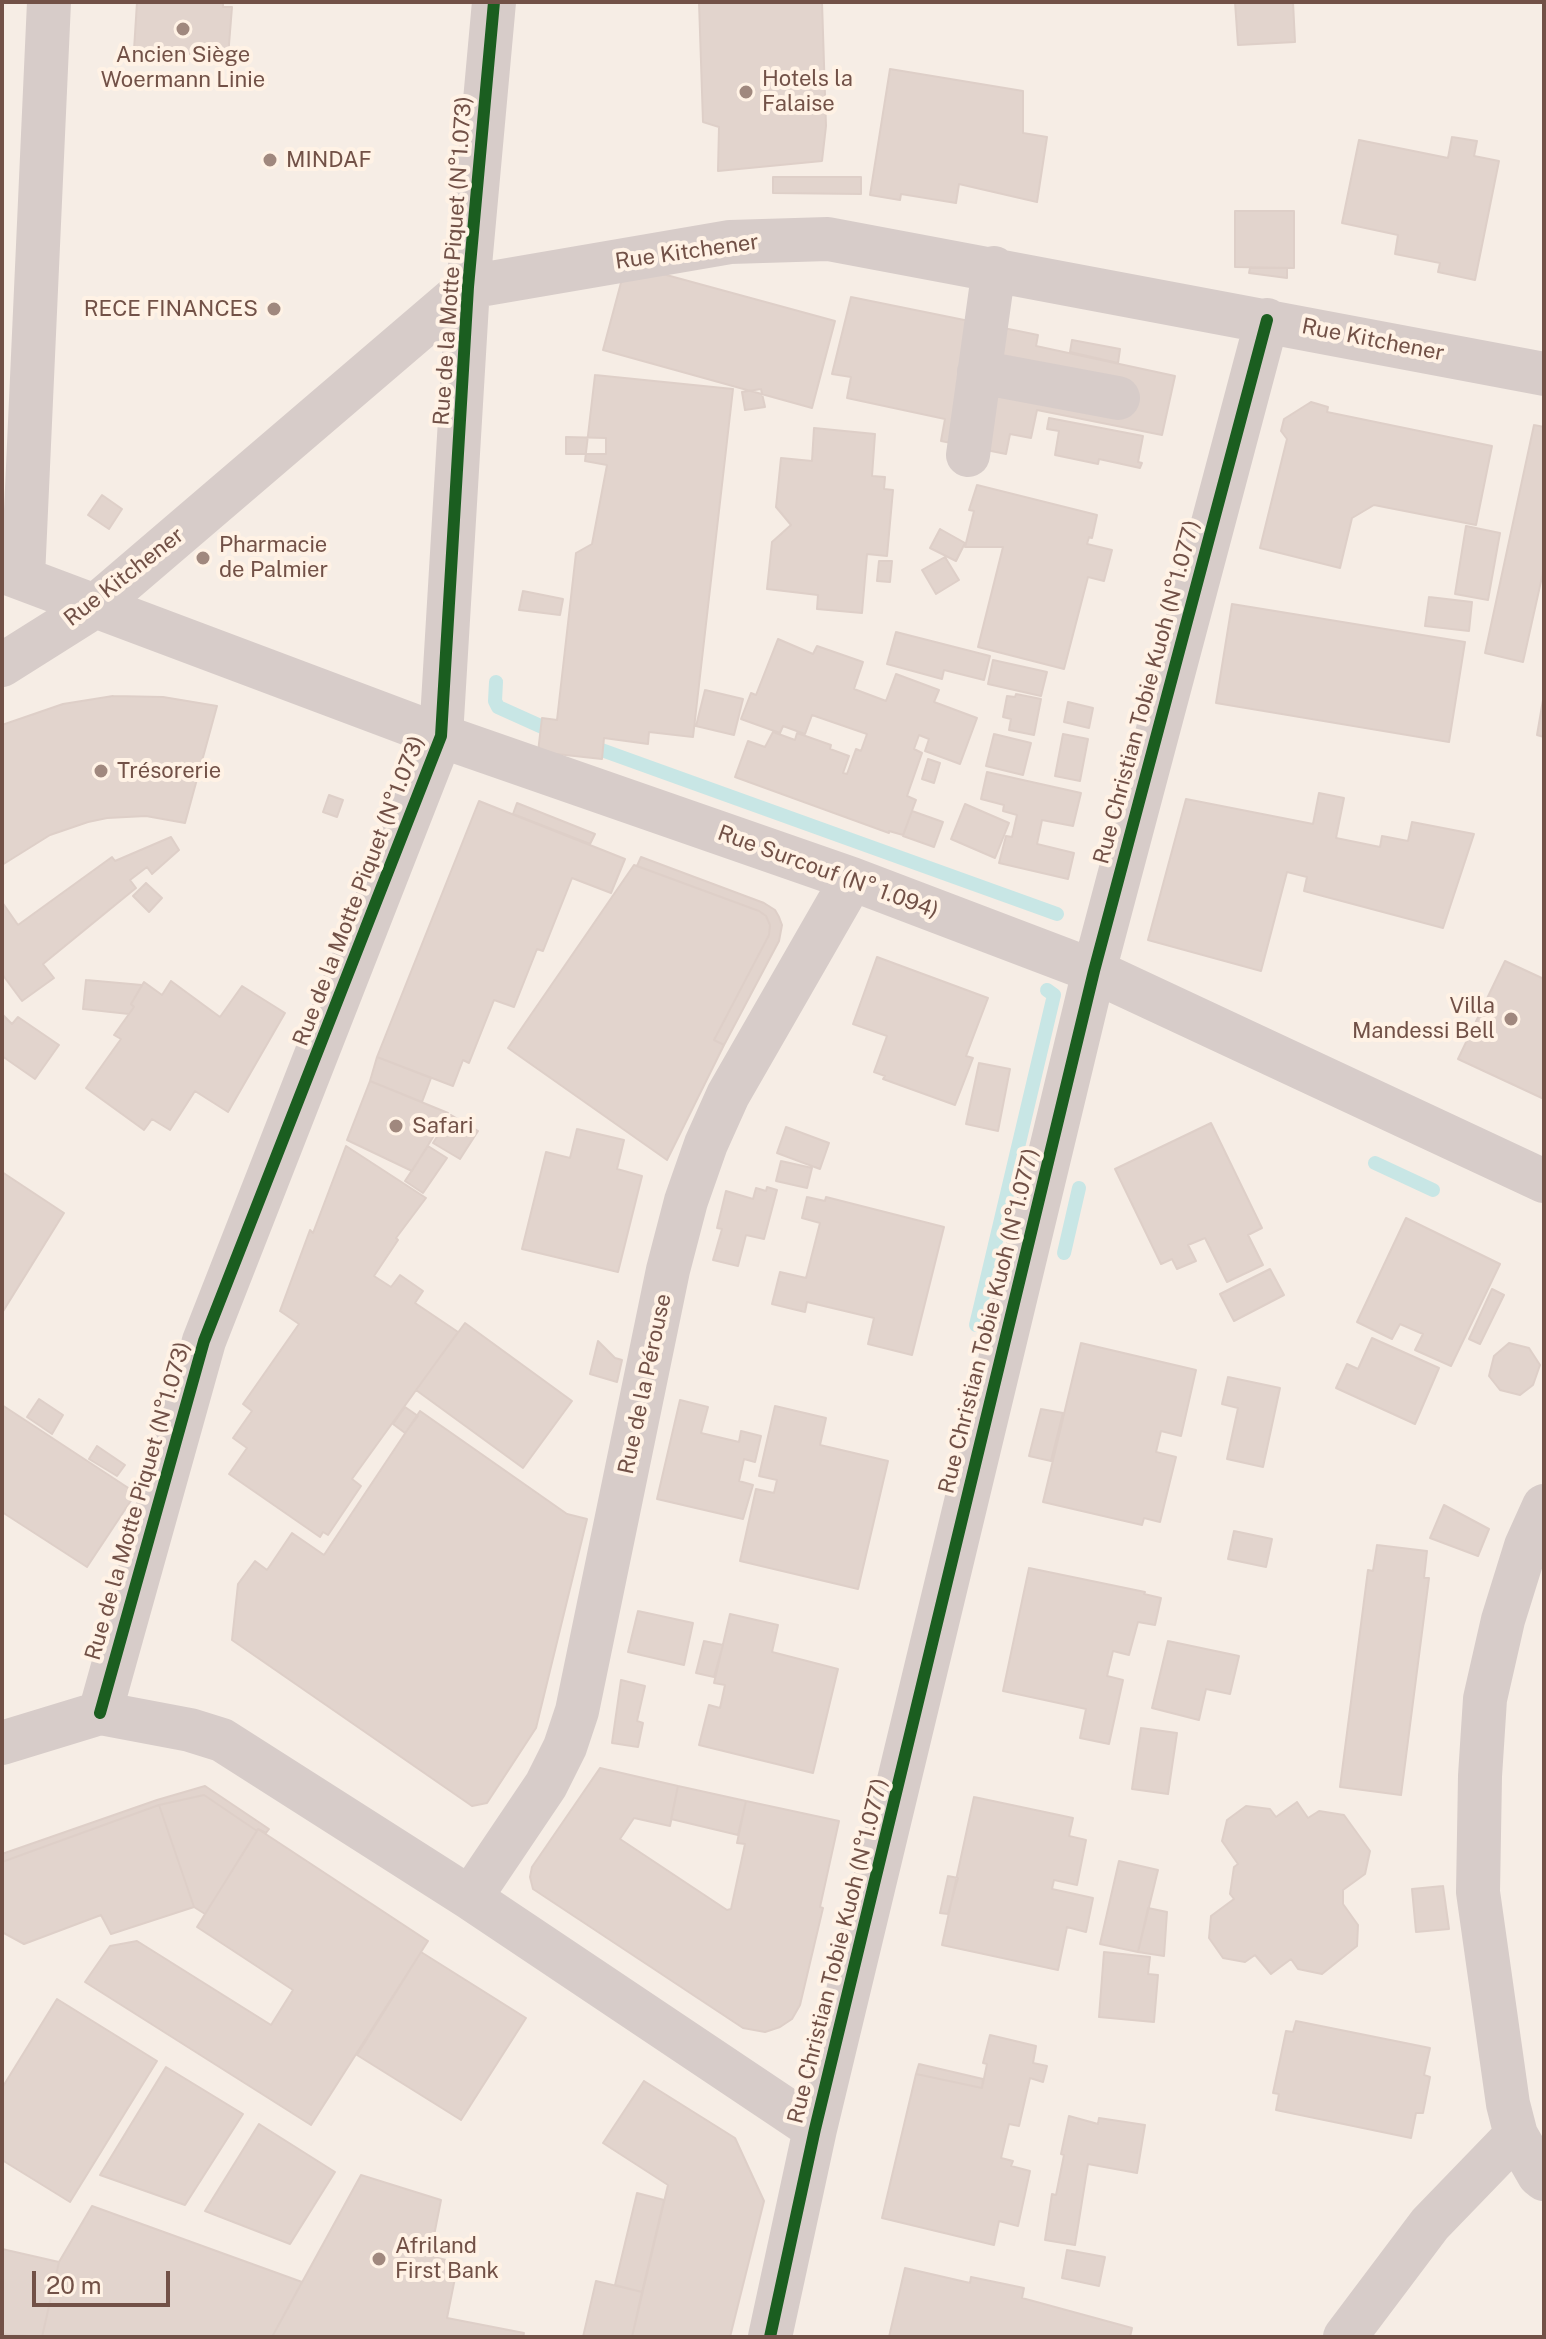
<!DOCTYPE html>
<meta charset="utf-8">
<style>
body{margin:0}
#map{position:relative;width:1546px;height:2339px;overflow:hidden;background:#f6ede5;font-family:"Public Sans",sans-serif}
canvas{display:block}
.frame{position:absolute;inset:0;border:4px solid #725147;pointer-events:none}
.scale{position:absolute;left:32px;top:2271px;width:138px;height:36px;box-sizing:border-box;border:4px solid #725147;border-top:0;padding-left:10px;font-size:24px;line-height:28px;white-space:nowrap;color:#725147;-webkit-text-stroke:6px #fff2e5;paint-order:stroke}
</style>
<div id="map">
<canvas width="1546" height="2339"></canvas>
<div class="frame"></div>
<div class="scale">20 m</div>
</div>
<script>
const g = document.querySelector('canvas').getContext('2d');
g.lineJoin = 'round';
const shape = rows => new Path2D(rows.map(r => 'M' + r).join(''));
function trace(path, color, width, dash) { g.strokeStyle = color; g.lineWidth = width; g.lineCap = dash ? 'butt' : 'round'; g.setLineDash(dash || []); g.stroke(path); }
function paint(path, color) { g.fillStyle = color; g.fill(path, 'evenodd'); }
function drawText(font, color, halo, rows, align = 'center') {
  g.font = font + ' "Public Sans",sans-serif'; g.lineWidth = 8; g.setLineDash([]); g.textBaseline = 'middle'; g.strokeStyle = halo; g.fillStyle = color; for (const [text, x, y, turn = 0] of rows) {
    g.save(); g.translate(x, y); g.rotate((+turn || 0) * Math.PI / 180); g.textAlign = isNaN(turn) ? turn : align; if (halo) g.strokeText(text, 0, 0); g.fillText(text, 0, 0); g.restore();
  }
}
const stream = shape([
 [496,682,495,701,498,707,558,734],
 [585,744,1057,914],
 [1375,1163,1433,1190],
 [1064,1253,1079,1188],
 [976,1325,1054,995,1047,990]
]);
const building = shape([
 [137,2,223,2,223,7,232,7,228,57,134,50,137,2],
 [699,2,822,2,826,126,822,161,718,171,719,127,703,122,699,2],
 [1235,2,1293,2,1295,42,1238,45,1235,2],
 [890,69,1023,91,1023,133,1047,137,1037,202,959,184,956,203,901,194,900,200,870,195,890,69],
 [1452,137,1477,141,1474,156,1499,161,1475,280,1438,272,1440,263,1395,254,1398,235,1342,223,1359,140,1448,158,1452,137],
 [773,177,861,177,861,194,773,193,773,177],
 [1235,211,1294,211,1294,268,1235,267,1235,211],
 [626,264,835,321,812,408,603,350,626,264],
 [1250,268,1287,268,1287,278,1249,273,1250,268],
 [851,297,1038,335,1036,346,1175,376,1162,435,1037,410,1031,438,1010,434,1006,454,941,441,945,419,847,398,851,377,832,374,851,297],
 [1072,340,1120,349,1118,363,1070,352,1072,340],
 [595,375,733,389,693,737,649,732,648,744,604,738,602,759,538,752,542,718,557,720,576,553,592,544,607,465,585,461,595,375],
 [761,389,765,407,745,410,742,392,761,389],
 [1311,402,1328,407,1327,412,1492,446,1476,525,1374,505,1352,518,1340,568,1260,548,1287,439,1281,431,1284,419,1311,402],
 [1049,418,1143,436,1138,462,1142,463,1140,468,1099,459,1098,464,1055,455,1059,431,1047,429,1049,418],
 [1534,425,1544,427,1544,568,1523,662,1485,653,1534,425],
 [814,428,875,434,872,476,885,477,884,489,893,490,887,556,867,554,862,613,817,609,818,595,767,589,772,542,791,525,776,507,781,458,812,461,814,428],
 [566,437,606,438,606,454,566,454,566,437],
 [977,485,1097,515,1092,538,1089,537,1087,544,1112,550,1104,581,1088,577,1064,669,978,647,1003,547,965,547,974,511,969,510,977,485],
 [102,495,122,509,109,529,88,515,102,495],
 [1466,526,1500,533,1488,600,1455,594,1466,526],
 [940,529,965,543,956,561,930,548,940,529],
 [945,557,959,580,936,594,922,570,945,557],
 [879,561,892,561,890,582,877,581,879,561],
 [523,591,563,599,560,615,519,610,523,591],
 [1429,597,1472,602,1469,631,1425,626,1429,597],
 [1232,604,1465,642,1449,742,1216,703,1232,604],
 [896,632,990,656,984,680,944,670,942,679,887,664,896,632],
 [778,639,813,654,817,646,863,662,854,689,886,701,896,674,939,690,934,702,977,718,960,764,925,751,929,739,919,735,914,749,922,753,907,796,916,800,903,835,889,831,889,833,735,777,748,741,765,747,773,732,795,740,797,733,831,745,830,749,849,756,843,773,847,774,856,749,861,751,867,734,812,715,805,734,783,726,780,733,741,719,751,693,756,695,778,639],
 [993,660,1047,672,1041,696,988,684,993,660],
 [705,690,743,699,734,735,696,726,705,690],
 [1016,694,1041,699,1034,735,1009,730,1011,719,1003,717,1007,696,1015,697,1016,694],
 [1544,694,1544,737,1537,735,1544,694],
 [113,696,163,697,217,706,185,823,146,816,107,818,88,822,50,835,2,865,2,725,63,704,113,696],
 [1068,702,1093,708,1089,728,1064,722,1068,702],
 [994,734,1031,743,1023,775,986,766,994,734],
 [1063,734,1088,739,1080,781,1055,776,1063,734],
 [928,759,940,763,934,783,922,779,928,759],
 [987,772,1081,793,1073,826,1042,820,1037,844,1074,853,1068,879,999,863,1006,836,1012,837,1017,815,1003,811,1004,805,981,799,987,772],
 [1319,793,1344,798,1336,838,1380,847,1382,836,1408,841,1412,822,1474,834,1443,928,1304,891,1307,877,1287,872,1261,971,1148,940,1186,799,1313,824,1319,793],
 [329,795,343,800,337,817,323,812,329,795],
 [479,801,625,859,611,893,572,878,543,951,537,949,514,1007,494,1000,469,1063,463,1060,453,1086,377,1057,479,801],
 [517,803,595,834,590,844,513,814,517,803],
 [965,804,1009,823,995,858,951,839,965,804],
 [912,811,943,822,934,847,903,836,912,811],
 [171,837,179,850,152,874,147,867,130,880,136,888,43,964,54,978,22,1001,2,974,2,902,18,925,112,857,115,861,171,837],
 [641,857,764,903,775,910,779,917,782,925,779,941,724,1045,714,1040,769,935,770,925,766,916,759,911,637,866,641,857],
 [634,865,759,911,766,916,770,925,769,935,714,1040,724,1045,667,1160,508,1048,634,865],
 [146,883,162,898,149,912,133,896,146,883],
 [877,957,988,998,966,1056,973,1058,955,1105,883,1079,885,1076,874,1072,887,1036,853,1024,877,957],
 [1505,961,1544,979,1544,1099,1458,1059,1505,961],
 [86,980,142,985,131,1004,134,1007,129,1014,83,1009,86,980],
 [171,981,220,1017,242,986,285,1013,228,1112,195,1091,170,1130,152,1119,144,1130,86,1088,121,1039,114,1035,134,1007,131,1004,144,982,162,995,171,981],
 [2,1014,12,1024,18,1017,59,1045,35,1079,2,1056,2,1014],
 [377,1057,431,1078,422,1102,370,1081,377,1057],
 [979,1063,1010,1069,998,1131,966,1124,979,1063],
 [370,1081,448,1113,412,1171,347,1140,370,1081],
 [451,1115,478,1131,460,1159,433,1143,451,1115],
 [1211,1123,1262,1228,1248,1235,1263,1265,1227,1282,1205,1238,1188,1245,1196,1261,1177,1269,1172,1259,1161,1264,1115,1169,1211,1123],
 [786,1127,829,1143,820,1169,777,1153,786,1127],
 [577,1129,624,1140,617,1169,642,1176,618,1272,522,1249,546,1152,570,1158,577,1129],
 [346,1146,426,1198,396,1238,398,1240,374,1276,391,1287,400,1275,423,1291,415,1303,458,1332,352,1479,361,1486,328,1535,323,1532,320,1537,229,1474,247,1448,233,1438,252,1411,243,1404,299,1324,280,1311,310,1230,313,1233,346,1146],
 [428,1146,447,1158,423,1193,405,1181,428,1146],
 [781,1161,812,1168,807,1188,776,1181,781,1161],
 [2,1172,64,1213,2,1313,2,1172],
 [767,1187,777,1190,764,1239,746,1235,738,1266,713,1260,722,1229,717,1228,726,1191,753,1199,756,1188,766,1191,767,1187],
 [807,1197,825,1201,826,1197,944,1227,912,1355,868,1344,874,1318,807,1302,805,1312,772,1304,780,1272,806,1278,820,1223,802,1218,807,1197],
 [1406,1218,1500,1264,1451,1366,1415,1350,1423,1334,1400,1324,1392,1339,1357,1322,1406,1218],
 [1270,1269,1284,1295,1234,1321,1220,1294,1270,1269],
 [1492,1289,1504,1295,1480,1344,1469,1339,1492,1289],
 [465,1323,572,1401,523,1468,416,1390,465,1323],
 [1372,1338,1439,1368,1415,1424,1336,1388,1347,1364,1358,1369,1372,1338],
 [598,1341,615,1358,622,1360,617,1382,590,1374,598,1341],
 [1081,1343,1196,1370,1181,1436,1161,1431,1156,1452,1176,1457,1160,1522,1144,1518,1142,1525,1043,1502,1081,1343],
 [1509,1343,1529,1348,1540,1365,1533,1385,1520,1395,1500,1390,1489,1376,1494,1356,1509,1343],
 [1228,1377,1280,1388,1263,1467,1227,1459,1238,1408,1222,1404,1228,1377],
 [39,1399,63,1415,52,1434,27,1417,39,1399],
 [680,1400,708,1407,701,1433,739,1442,741,1431,761,1436,755,1462,744,1459,739,1481,753,1485,743,1519,657,1499,680,1400],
 [2,1405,136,1493,87,1567,2,1512,2,1405],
 [775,1406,826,1418,820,1445,888,1461,858,1589,740,1561,756,1489,774,1493,777,1480,759,1476,775,1406],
 [405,1407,418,1416,405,1433,393,1424,405,1407],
 [1041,1409,1063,1413,1051,1461,1029,1456,1041,1409],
 [420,1411,567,1514,587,1519,536,1728,487,1803,472,1806,232,1640,238,1584,255,1561,267,1570,292,1533,324,1555,420,1411],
 [97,1446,125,1465,117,1476,89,1459,97,1446],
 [1444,1505,1489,1529,1478,1556,1430,1538,1444,1505],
 [1234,1531,1272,1539,1266,1567,1228,1559,1234,1531],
 [1377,1545,1427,1551,1424,1578,1429,1578,1401,1795,1340,1787,1368,1570,1373,1571,1377,1545],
 [1029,1568,1145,1592,1144,1594,1161,1598,1155,1625,1138,1622,1129,1655,1113,1651,1107,1676,1123,1680,1109,1744,1080,1738,1086,1709,1003,1691,1029,1568],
 [638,1611,693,1623,684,1665,628,1652,638,1611],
 [730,1614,778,1625,772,1652,838,1669,813,1773,699,1745,709,1705,720,1708,725,1685,714,1683,730,1614],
 [704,1641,723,1645,714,1677,696,1673,704,1641],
 [1168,1641,1239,1656,1230,1694,1206,1689,1199,1720,1152,1708,1168,1641],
 [621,1680,645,1686,637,1721,643,1723,638,1747,612,1743,621,1680],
 [1141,1728,1177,1733,1168,1794,1132,1789,1141,1728],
 [600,1768,678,1786,670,1826,634,1818,620,1839,727,1910,731,1909,745,1844,737,1843,746,1801,839,1821,820,1907,823,1908,800,2005,792,2019,780,2027,765,2032,743,2028,533,1889,530,1877,532,1867,600,1768],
 [205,1786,269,1829,266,1833,258,1829,257,1831,204,1795,159,1805,2,1862,2,1854,157,1800,205,1786],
 [678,1786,746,1801,738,1835,671,1819,678,1786],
 [204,1795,257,1831,205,1914,194,1907,159,1805,204,1795],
 [974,1797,1073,1818,1069,1836,1086,1840,1077,1885,1054,1880,1052,1889,1093,1898,1086,1932,1067,1927,1058,1970,942,1945,974,1797],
 [1297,1802,1308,1818,1319,1811,1344,1815,1370,1851,1365,1874,1343,1890,1343,1904,1358,1925,1357,1946,1322,1974,1298,1969,1291,1959,1271,1974,1255,1955,1245,1962,1223,1958,1209,1938,1211,1916,1234,1899,1230,1894,1234,1867,1238,1864,1222,1841,1227,1820,1246,1806,1270,1809,1276,1817,1297,1802],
 [159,1805,194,1907,111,1934,101,1915,24,1944,2,1932,2,1862,159,1805],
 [258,1829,428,1941,311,2125,85,1982,110,1946,137,1941,271,2025,293,1990,197,1927,258,1829],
 [1119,1861,1158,1870,1138,1952,1100,1944,1119,1861],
 [948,1876,958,1878,948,1914,940,1913,948,1876],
 [1443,1886,1449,1929,1416,1932,1412,1889,1443,1886],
 [1148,1908,1167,1912,1164,1956,1138,1952,1148,1908],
 [421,1952,526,2018,461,2120,357,2055,421,1952],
 [1104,1952,1150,1957,1148,1974,1158,1975,1154,2022,1099,2017,1104,1952],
 [57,1999,157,2061,70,2202,2,2160,2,2088,57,1999],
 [1296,2021,1430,2048,1424,2075,1430,2077,1423,2113,1416,2113,1411,2138,1276,2110,1279,2094,1273,2093,1286,2031,1293,2032,1296,2021],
 [990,2035,1036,2046,1033,2063,1047,2066,1043,2082,1030,2078,1019,2126,1009,2124,1001,2158,1013,2161,1011,2166,1030,2171,1018,2226,999,2221,994,2245,882,2218,916,2074,982,2088,987,2064,983,2063,990,2035],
 [919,2064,983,2079,982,2088,916,2074,919,2064],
 [166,2067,243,2114,185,2205,100,2175,166,2067],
 [644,2081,735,2138,764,2201,730,2337,632,2337,668,2185,603,2143,644,2081],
 [1069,2116,1098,2124,1099,2118,1145,2125,1137,2173,1088,2164,1075,2245,1045,2240,1052,2194,1056,2195,1064,2155,1061,2154,1069,2116],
 [259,2124,335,2172,290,2244,205,2211,259,2124],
 [361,2175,441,2200,430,2256,458,2263,447,2318,524,2333,523,2337,272,2337,361,2175],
 [637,2193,664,2200,642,2292,615,2285,637,2193],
 [92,2206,302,2282,272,2337,42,2337,59,2262,92,2206],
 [2,2249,59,2262,42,2337,2,2334,2,2249],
 [1067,2250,1105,2257,1099,2286,1062,2278,1067,2250],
 [905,2268,970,2283,971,2277,1024,2288,1022,2298,1132,2328,1130,2337,889,2337,905,2268],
 [596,2281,642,2292,632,2337,583,2337,596,2281]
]);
const minor = shape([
 [979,372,1118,398],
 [968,455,994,268],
 [2,571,441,736,852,879,1094,971,1544,1181],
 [23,577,49,2],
 [2,665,94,607,468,287,730,242,828,239,1544,374],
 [1544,1506,1526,1546,1503,1620,1485,1699,1480,1776,1478,1892,1508,2104,1516,2135,1539,2175,1544,2179],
 [100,1713,204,1341,441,736,468,287,494,2],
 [2,1743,100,1713,190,1730,222,1740,470,1898,815,2129],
 [470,1898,546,1785,565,1747,577,1711,668,1270,686,1201,706,1144,728,1095,852,879],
 [770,2337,815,2129,1094,971,1267,320],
 [1345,2337,1430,2224,1516,2135]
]);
const cycleway = shape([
 [100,1713,204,1341,441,736,468,287,494,2],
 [770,2337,815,2129,1094,971,1267,320]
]);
const markers = [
 [183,29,8,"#a0887e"],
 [746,92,8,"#a0887e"],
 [270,160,8,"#a0887e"],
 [274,309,8,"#a0887e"],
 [203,558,8,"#a0887e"],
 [101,771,8,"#a0887e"],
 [1511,1019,8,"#a0887e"],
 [396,1126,8,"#a0887e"],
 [379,2259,8,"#a0887e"]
];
const poiNames = [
 ["Ancien Siège",183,55,"center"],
 ["Woermann Linie",183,80,"center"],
 ["Hotels la",762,79],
 ["Falaise",762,104],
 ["MINDAF",286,160],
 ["RECE FINANCES",258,309,"right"],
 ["Pharmacie",219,545],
 ["de Palmier",219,570],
 ["Trésorerie",117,771],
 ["Villa",1495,1006,"right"],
 ["Mandessi Bell",1495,1031,"right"],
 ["Safari",412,1126],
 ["Afriland",395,2246],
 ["First Bank",395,2271]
];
const streetNames = [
 ["Rue Kitchener",687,252,-8],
 ["Rue de la Motte Piquet (N°1.073)",453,261,-86],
 ["Rue Kitchener",1373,340,11],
 ["Rue Kitchener",124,577,-38],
 ["Rue Christian Tobie Kuoh (N°1.077)",1147,692,-75],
 ["Rue Surcouf (N° 1.094)",828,872,20],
 ["Rue de la Motte Piquet (N°1.073)",359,891,-69],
 ["Rue Christian Tobie Kuoh (N°1.077)",989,1321,-76],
 ["Rue de la Pérouse",645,1384,-78],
 ["Rue de la Motte Piquet (N°1.073)",138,1501,-74],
 ["Rue Christian Tobie Kuoh (N°1.077)",838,1951,-76]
];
trace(stream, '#c8e6e5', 14);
paint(building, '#e2d4cd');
trace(building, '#decfc8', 2);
trace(minor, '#d7ccc9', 44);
trace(cycleway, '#1b5e20', 12);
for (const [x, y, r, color] of markers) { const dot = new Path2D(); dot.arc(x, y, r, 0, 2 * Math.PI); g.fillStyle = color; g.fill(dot); trace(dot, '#fff2e5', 3); }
drawText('22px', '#725147', '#fff2e5', poiNames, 'left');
drawText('22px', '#725147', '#fff2e5', streetNames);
</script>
